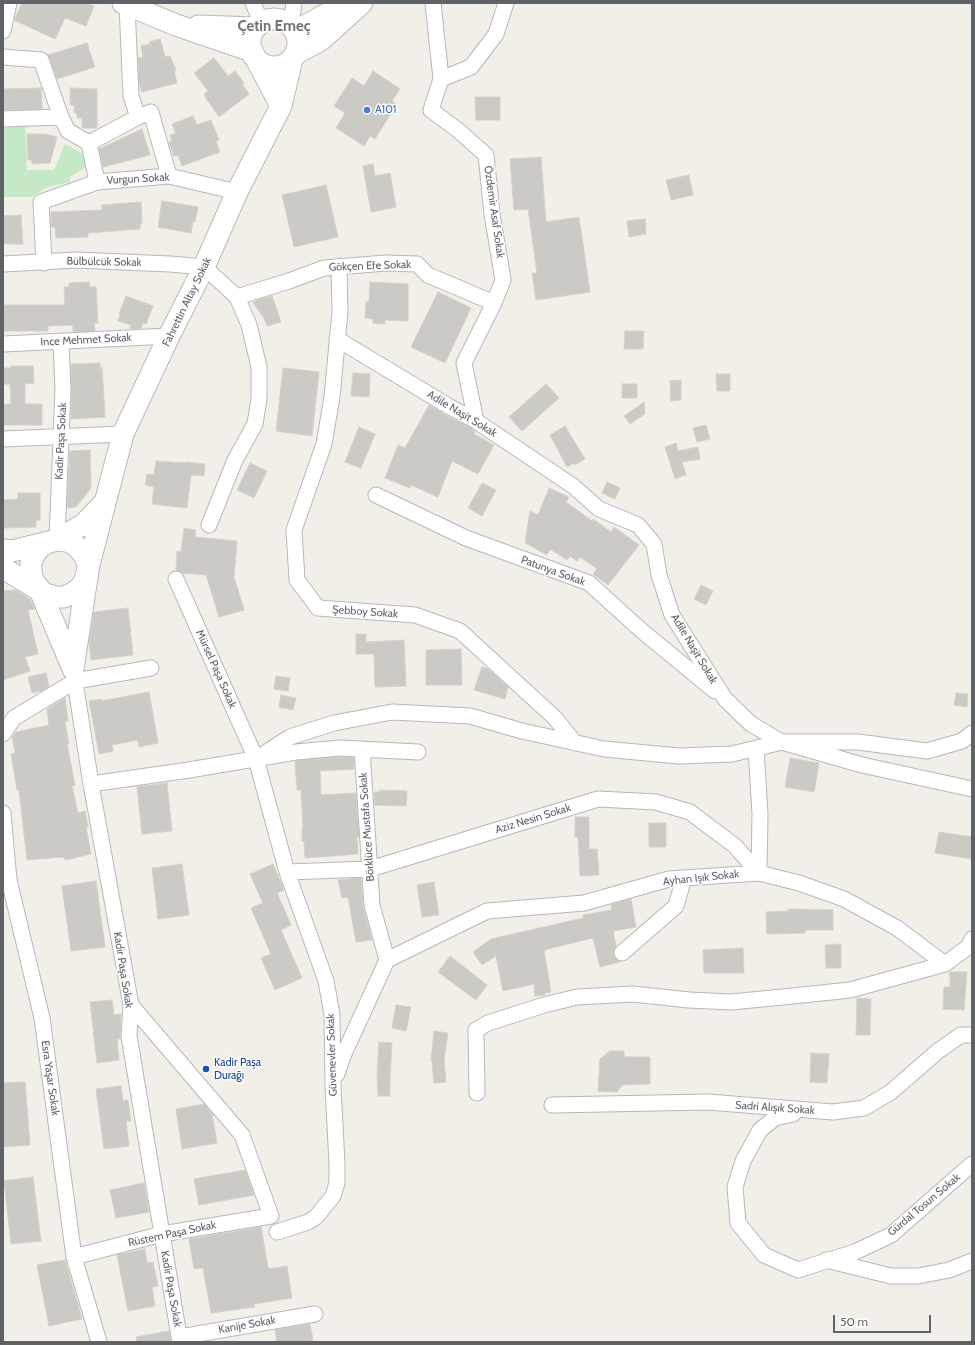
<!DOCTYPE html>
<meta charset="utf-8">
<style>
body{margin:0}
#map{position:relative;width:975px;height:1345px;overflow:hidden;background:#f1efe8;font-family:Cabin,sans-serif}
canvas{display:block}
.frame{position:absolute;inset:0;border:4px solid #5f6368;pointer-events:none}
.scale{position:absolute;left:833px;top:1315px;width:98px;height:18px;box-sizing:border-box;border:2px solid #5f6368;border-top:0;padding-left:5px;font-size:12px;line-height:14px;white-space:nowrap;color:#5f6368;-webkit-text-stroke:3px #fff;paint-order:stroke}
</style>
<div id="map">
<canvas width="975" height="1345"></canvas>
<div class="frame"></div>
<div class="scale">50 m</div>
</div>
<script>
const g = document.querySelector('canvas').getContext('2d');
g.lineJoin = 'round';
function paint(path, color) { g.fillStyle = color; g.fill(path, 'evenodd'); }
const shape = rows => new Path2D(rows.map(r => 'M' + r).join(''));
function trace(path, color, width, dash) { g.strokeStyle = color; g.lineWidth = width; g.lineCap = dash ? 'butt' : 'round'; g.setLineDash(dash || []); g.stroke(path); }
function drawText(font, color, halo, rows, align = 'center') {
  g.font = font + ' Cabin,sans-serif'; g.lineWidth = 3; g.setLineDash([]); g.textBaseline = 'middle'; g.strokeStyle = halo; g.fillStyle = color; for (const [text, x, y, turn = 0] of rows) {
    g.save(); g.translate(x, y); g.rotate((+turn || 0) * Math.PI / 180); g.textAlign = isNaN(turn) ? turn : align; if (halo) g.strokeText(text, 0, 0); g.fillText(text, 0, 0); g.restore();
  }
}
const green = shape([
 [25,122,27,170,54,170,65,144,80,152,90,164,70,177,70,182,48,187,31,197,3,197,3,129]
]);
const building = shape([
 [22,3,87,3,94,6,86,26,65,18,55,39,14,20,22,3],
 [160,39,165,57,170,56,176,70,174,71,177,83,142,92,139,83,138,58,143,57,141,46,150,44,149,42,160,39],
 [87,43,95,67,57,79,48,55,87,43],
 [214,58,228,76,235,71,244,83,242,84,249,94,219,117,205,97,205,93,208,91,194,73,214,58],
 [373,71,400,89,392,101,397,104,375,139,370,136,364,146,336,128,345,113,334,106,352,78,364,86,373,71],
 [41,88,42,109,3,110,3,89,41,88],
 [70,88,97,89,97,128,82,128,82,118,77,118,77,113,74,113,74,105,70,105,70,88],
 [475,97,500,97,500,120,476,120,475,97],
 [193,116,197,125,211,120,219,140,216,141,220,152,182,166,178,155,174,156,169,142,172,141,170,135,176,133,172,124,193,116],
 [142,129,150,155,103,167,99,149,142,129],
 [27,134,45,134,57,137,50,163,32,164,32,160,28,160,27,134],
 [541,157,546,222,579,217,590,292,536,300,532,273,537,273,528,209,514,210,510,159,541,157],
 [373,164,375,176,390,173,396,207,371,212,363,166,373,164],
 [689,175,693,195,671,200,666,180,689,175],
 [326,185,338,237,294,247,282,195,326,185],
 [162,201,198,207,195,222,193,221,191,233,158,227,162,201],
 [141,202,142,224,140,223,140,229,88,233,88,237,56,238,55,227,51,227,51,212,102,210,102,205,141,202],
 [21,215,23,244,3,244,3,216,21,215],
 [645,219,646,234,629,237,627,221,645,219],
 [89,282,90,287,96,287,98,323,94,323,95,331,73,332,73,325,48,326,48,331,3,331,3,305,65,305,64,287,69,287,69,283,89,282],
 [370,282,408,284,408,321,385,320,385,324,373,323,373,319,365,318,366,302,369,302,370,282],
 [438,292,471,308,445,363,411,347,438,292],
 [126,296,153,306,146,324,143,323,141,328,132,329,130,328,131,325,118,321,120,315,119,314,126,296],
 [272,296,281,322,267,326,264,318,253,303,257,300,272,296],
 [625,331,644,331,643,349,624,349,625,331],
 [100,363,100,370,102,366,105,417,71,419,72,389,71,364,100,363],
 [11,366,33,366,34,383,25,384,25,404,42,404,42,425,3,425,3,404,11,404,10,384,3,384,3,368,12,368,11,366],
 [283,368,319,372,312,436,276,431,283,368],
 [353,373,370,374,369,397,351,396,353,373],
 [716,374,730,374,730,391,717,391,716,374],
 [681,380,681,400,671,401,670,381,681,380],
 [546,384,559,398,522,431,509,417,546,384],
 [622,384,637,384,637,398,622,398,622,384],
 [644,402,645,414,630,424,624,416,644,402],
 [429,405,447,416,472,429,475,431,474,434,494,445,478,474,452,461,438,497,411,485,410,488,385,478,398,445,405,448,429,405],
 [706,425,710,439,697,442,693,428,706,425],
 [565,426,585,459,575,465,574,463,567,467,550,435,565,426],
 [359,427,375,434,361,468,345,462,359,427],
 [676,443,678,451,698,447,700,459,682,462,686,475,675,479,665,447,676,443],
 [90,450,91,488,76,507,67,508,70,451,90,450],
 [156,461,185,463,186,462,205,464,204,476,191,475,187,508,152,504,154,487,145,485,147,474,154,475,156,461],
 [250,463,267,471,254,498,237,490,250,463],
 [607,482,620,488,615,499,602,493,607,482],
 [482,483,496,490,482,516,468,508,482,483],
 [549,488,569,497,566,502,592,521,593,519,611,532,614,527,639,545,608,585,593,574,597,569,580,557,577,561,570,556,567,560,550,549,547,555,525,543,530,511,538,515,549,488],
 [18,493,40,493,40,520,36,520,36,527,3,528,3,500,18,499,18,493],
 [184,528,196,530,195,537,237,541,234,577,244,610,219,617,206,575,182,573,176,570,177,551,181,552,184,528],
 [701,585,713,591,706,605,694,599,701,585],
 [16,590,30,599,35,609,28,610,38,654,25,657,30,671,3,680,3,591,16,590],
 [128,608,133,655,91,660,89,643,94,612,128,608],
 [356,634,366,634,366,642,404,640,406,686,375,687,374,654,356,654,356,634],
 [461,649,462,685,426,685,426,650,461,649],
 [482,667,488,669,508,687,505,699,474,690,482,667],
 [46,673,49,686,42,691,32,693,28,677,46,673],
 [276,676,290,678,288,691,274,689,276,676],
 [149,692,158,743,139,747,138,740,112,745,113,751,99,754,89,701,101,699,101,701,149,692],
 [956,693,968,694,967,707,954,705,956,693],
 [281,695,296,698,293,710,279,707,281,695],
 [65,698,68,721,65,721,69,744,67,744,75,785,72,786,78,813,85,811,88,827,86,827,91,854,65,860,64,857,27,860,19,790,17,790,11,754,15,753,12,737,16,732,49,725,47,709,65,698],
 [340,757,354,758,354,769,320,771,321,795,356,793,359,837,357,837,358,854,305,858,304,841,302,841,302,829,303,829,301,790,297,790,295,761,340,757],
 [790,758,819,763,814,792,785,787,790,758],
 [167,783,172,831,142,834,137,787,167,783],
 [380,790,407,791,406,806,375,805,374,792,380,792,380,790],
 [575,817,589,817,589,849,597,849,599,875,580,876,578,837,575,837,575,817],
 [649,823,666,823,666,847,649,847,649,823],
 [939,832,972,837,972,859,935,853,939,832],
 [182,864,189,915,158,919,152,868,182,864],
 [273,864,284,890,277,893,291,925,281,930,302,978,275,990,261,958,271,954,251,908,263,903,250,874,273,864],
 [361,878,363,907,372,940,356,942,348,897,342,898,338,880,361,878],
 [96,881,105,947,71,951,62,886,96,881],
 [434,882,439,915,422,917,417,885,434,882],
 [631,899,636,927,613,931,616,946,614,950,613,955,616,959,620,962,600,967,593,938,544,950,551,992,545,993,545,995,535,996,534,984,503,991,496,956,482,965,473,952,491,939,583,918,583,915,612,910,611,905,631,899],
 [789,909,833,910,833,930,805,930,805,933,767,934,766,912,789,911,789,909],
 [841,944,841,968,826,968,825,945,841,944],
 [743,948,744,973,704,973,703,950,743,948],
 [450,956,487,985,476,1000,438,972,450,956],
 [950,972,967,972,964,1010,943,1009,944,987,950,987,950,972],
 [857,998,871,999,870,1035,856,1035,857,998],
 [112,1000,114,1015,121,1014,120,1039,117,1039,119,1060,97,1063,90,1002,112,1000],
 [396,1005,411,1007,406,1031,392,1028,396,1005],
 [434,1031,448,1033,444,1060,446,1082,434,1083,432,1061,431,1061,434,1031],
 [379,1042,392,1043,390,1078,390,1096,378,1096,377,1074,379,1042],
 [610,1051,624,1051,624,1057,650,1057,650,1084,622,1085,617,1092,598,1091,600,1059,610,1051],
 [811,1053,829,1054,827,1083,810,1082,811,1053],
 [25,1082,30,1145,3,1147,3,1083,25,1082],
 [121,1086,123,1101,128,1100,131,1121,126,1121,129,1146,104,1149,96,1089,121,1086],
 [204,1104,212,1114,217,1143,182,1149,176,1109,204,1104],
 [245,1170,254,1195,199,1205,194,1179,245,1170],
 [33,1177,41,1241,11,1244,4,1181,33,1177],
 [144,1183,149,1212,116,1218,110,1190,144,1183],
 [261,1227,268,1268,270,1268,270,1269,287,1266,292,1298,254,1304,255,1307,211,1313,203,1268,194,1269,189,1239,261,1227],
 [145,1249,147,1263,153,1262,158,1286,152,1287,155,1306,128,1311,117,1255,145,1249],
 [65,1260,82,1319,49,1326,37,1265,65,1260],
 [310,1324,313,1340,305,1342,277,1342,275,1330,310,1324],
 [169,1331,171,1342,137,1342,136,1337,169,1331]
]);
const street = shape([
 [253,3,261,22],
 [433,3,441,79,431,110,459,131,486,155,492,214,503,280,494,303,464,363,476,421],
 [291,25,294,3],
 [3,31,9,3],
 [3,57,41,60,61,117,68,131,89,143,138,117,131,96,127,5,131,3],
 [441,79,471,67,496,34,506,3],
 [138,117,151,112,169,176],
 [3,119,61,117],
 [89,143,97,182],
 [44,263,41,202,97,182,169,176,237,192],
 [3,264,76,260,170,264,204,267,237,297,289,281,324,268,386,263,417,264,428,275,494,303],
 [339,266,340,311,332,397,324,444,294,530,297,580,318,608,415,615,460,631,555,718,575,743],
 [337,339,450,407,476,421,573,486,599,509,638,525,654,544,659,575,672,615,725,699,751,724,782,742,858,742,927,751,962,741,972,733],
 [3,344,169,336],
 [3,439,123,434],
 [376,495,466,538,589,583,642,631,715,691],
 [209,525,235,460,255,424,259,399,259,367,249,325,237,297],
 [57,540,63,389,61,342],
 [176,579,256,759,287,872,326,981,332,1014,333,1086,337,1164,337,1183,333,1196,316,1217,308,1222,277,1232],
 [73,669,91,784,131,1005,129,1036,180,1342],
 [3,734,14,718,75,681,151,668],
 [362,749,372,905,387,960],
 [756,749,760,814,759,873],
 [256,759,290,737,334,723,392,712,470,716,522,731,604,749,679,756,732,754,782,742,862,765,972,789],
 [91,784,189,770,296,752,340,748,418,752],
 [3,813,9,880,42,1018,74,1257,99,1342],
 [287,872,370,869,598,799,656,802,690,812,735,846,759,873],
 [622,953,676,906,684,878],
 [387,960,487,911,584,903,669,879,759,873,799,883,844,899,897,928,945,964,968,947,972,939],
 [337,1074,343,1056,387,960],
 [477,1093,476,1030,488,1023,544,1005,577,997,633,994,689,1000,731,1002,783,997,850,990,945,964],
 [552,1105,708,1102,833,1112,864,1108,891,1092,938,1051,961,1035,972,1035],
 [793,1114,775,1118,760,1130,743,1161,735,1187,738,1223,764,1255,798,1270,855,1252,891,1235,972,1164],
 [74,1257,162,1234,271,1216,242,1135,131,1005],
 [826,1260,891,1276,918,1276,949,1270,972,1261],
 [180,1337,315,1314]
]);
const secondary = shape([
 [123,3,176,25,252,51,281,106],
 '250 43a24 24 0 1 1 48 0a24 24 0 1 1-48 0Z',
 [198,26,255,28],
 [296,31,346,3],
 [297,53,321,40,362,3],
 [3,550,12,551,57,540,67,541,75,545,82,552,87,561,88,571,73,669],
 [3,568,46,594,55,597,64,597,73,593,80,588,85,580,123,434,169,336,204,267,237,192,281,106,292,59],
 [73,669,39,588,33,581,31,572,31,563,34,555,40,547,48,542,57,540,84,524,103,504]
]);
const markers = [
 [367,110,4,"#3f7fe0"],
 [206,1069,4,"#1a4fb4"]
];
const shopNames = [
 ["A101",375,110]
];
const streetNames = [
 ["Vurgun Sokak",138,179,-3],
 ["Özdemir Asaf Sokak",494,212,82],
 ["Bülbülcük Sokak",104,262,1],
 ["Gökçen Efe Sokak",370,266,-2],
 ["Fahrettin Altay Sokak",187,302,-64],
 ["Ince Mehmet Sokak",86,340,-3],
 ["Adile Naşit Sokak",462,414,31],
 ["Kadir Paşa Sokak",61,441,-87],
 ["Patunya Sokak",553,571,20],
 ["Şebboy Sokak",365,612,4],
 ["Adile Naşit Sokak",694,649,59],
 ["Mürsel Paşa Sokak",216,669,66],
 ["Aziz Nesin Sokak",533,819,-17],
 ["Börklüce Mustafa Sokak",367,827,-94],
 ["Ayhan Işık Sokak",701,878,-6],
 ["Kadir Paşa Sokak",123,970,81],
 ["Güvenevler Sokak",332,1055,-92],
 ["Esra Yaşar Sokak",50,1078,82],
 ["Sadri Alışık Sokak",775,1108,4],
 ["Gürdal Tosun Sokak",924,1205,-40],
 ["Rüstem Paşa Sokak",172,1234,-12],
 ["Kadir Paşa Sokak",171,1289,80],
 ["Kanije Sokak",247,1325,-10]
];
const transitNames = [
 ["Kadir Paşa",214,1063],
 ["Durağı",214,1076]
];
const districtNames = [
 ["Çetin Emeç",274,27]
];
paint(green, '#c5e8c5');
paint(building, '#cccac5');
trace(building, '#d6d1c6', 1);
trace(street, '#b5b8bc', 17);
trace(secondary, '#b6babf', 23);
trace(street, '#fff', 15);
trace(secondary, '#fff', 21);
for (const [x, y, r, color] of markers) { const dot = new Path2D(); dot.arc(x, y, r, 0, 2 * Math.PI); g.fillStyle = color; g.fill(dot); trace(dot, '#fff', 1.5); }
drawText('11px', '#366cbe', '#fff', shopNames, 'left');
drawText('11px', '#5f6368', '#fff', streetNames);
drawText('11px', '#164399', '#fff', transitNames, 'left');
drawText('bold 15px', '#70757a', '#fff', districtNames);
</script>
